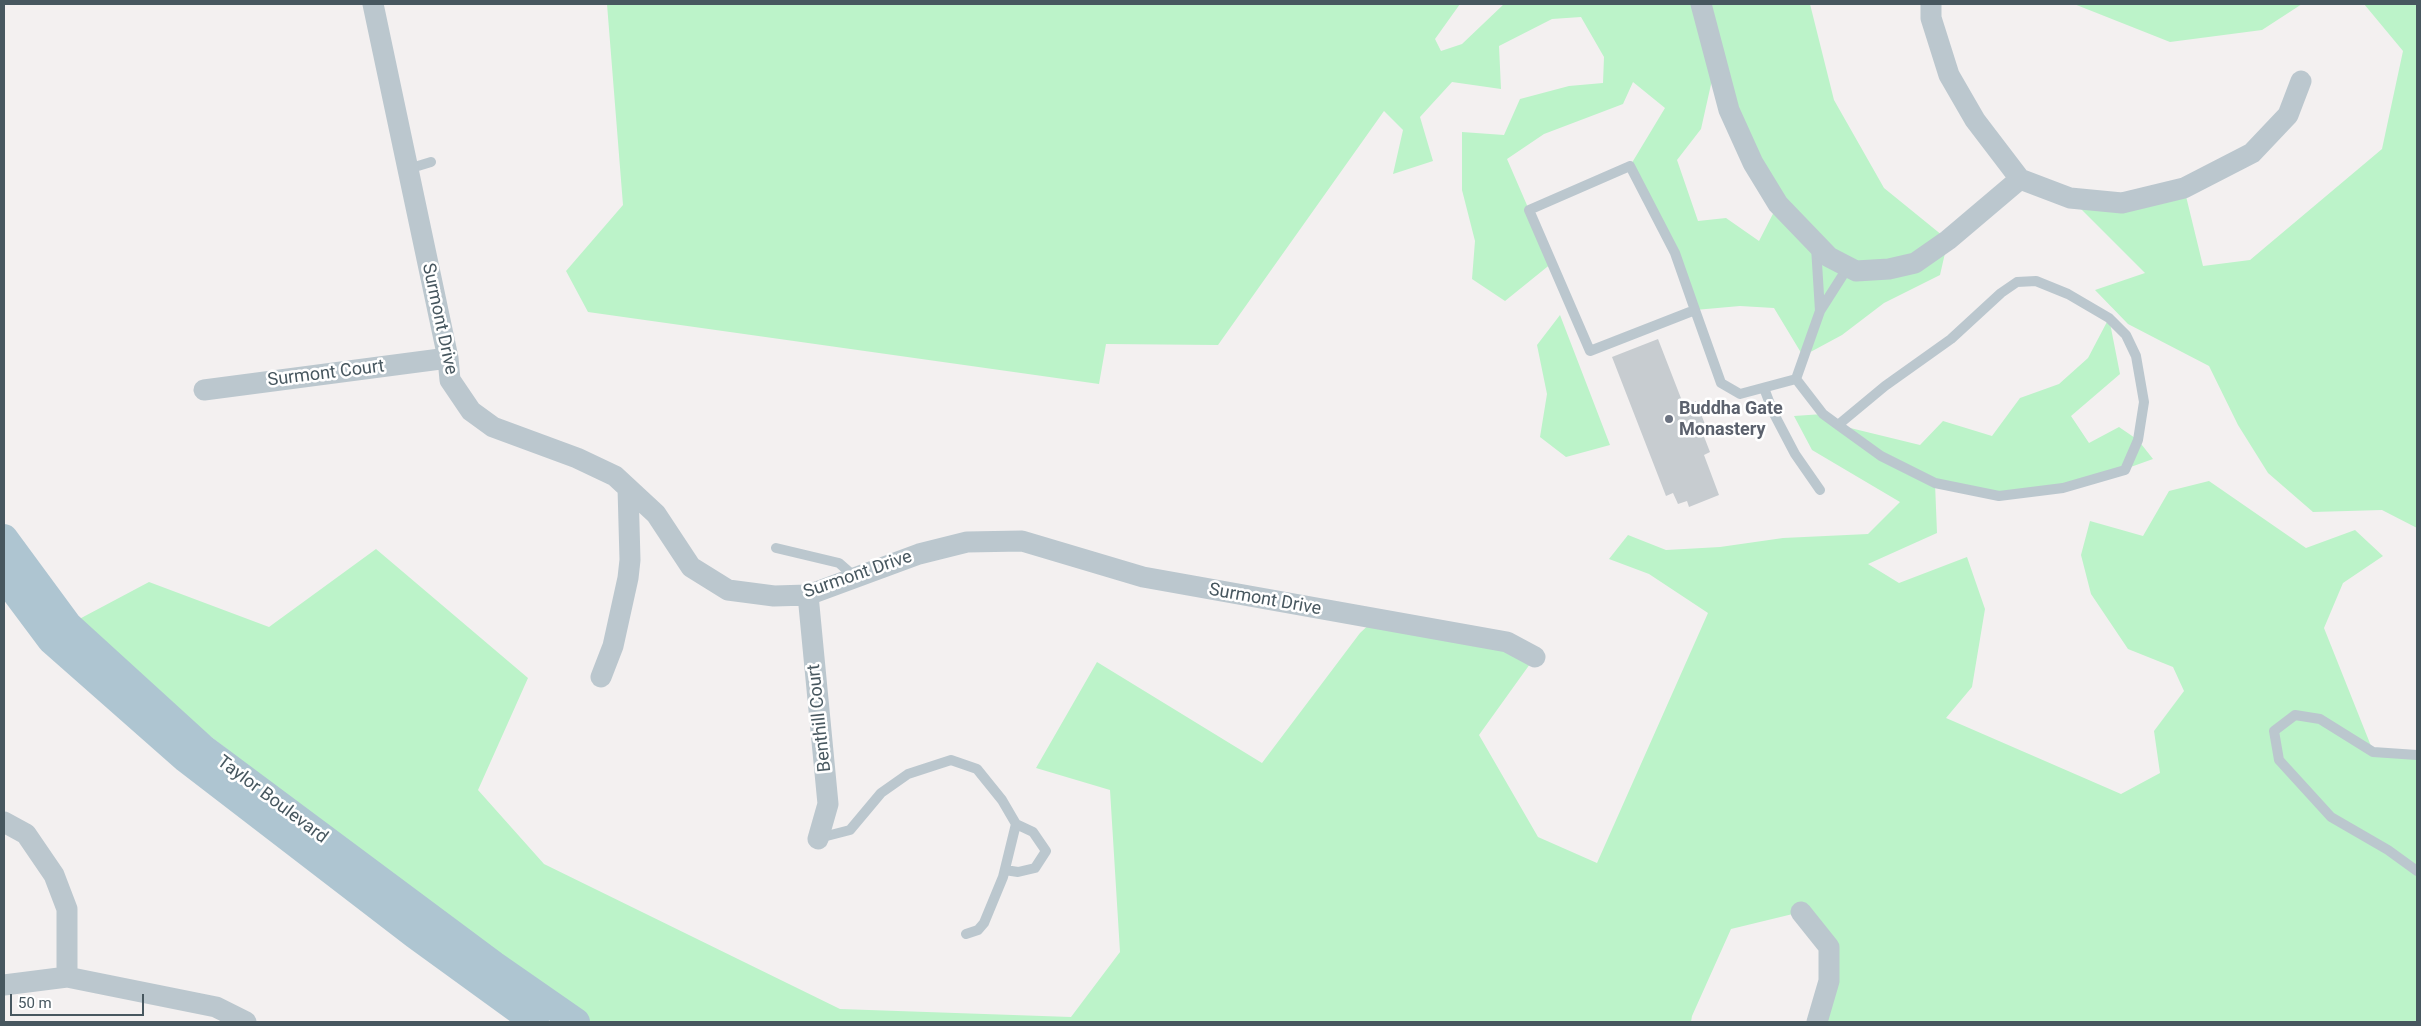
<!DOCTYPE html>
<style>
body{margin:0}
#map{position:relative;width:2421px;height:1026px;overflow:hidden;background:#f3f0f0;font-family:Roboto,sans-serif}
canvas{display:block}
.frame{position:absolute;inset:0;border:5px solid #47575f;pointer-events:none}
.scale{position:absolute;left:10px;top:994px;width:134px;height:22px;box-sizing:border-box;border:2px solid #47575f;border-top:0;padding-left:6px;font-size:15px;line-height:18px;white-space:nowrap;color:#47575f;-webkit-text-stroke:4px #fff;paint-order:stroke}
</style>
<div id="map">
<canvas width="2421" height="1026"></canvas>
<div class="frame"></div>
<div class="scale">50 m</div>
</div>
<script>
const g = document.querySelector('canvas').getContext('2d');
g.lineJoin = 'round';
function paint(path, color) { g.fillStyle = color; g.fill(path, 'evenodd'); }
const shape = rows => new Path2D(rows.map(r => 'M' + r).join(''));
function trace(path, color, width, dash) { g.strokeStyle = color; g.lineWidth = width; g.lineCap = dash ? 'butt' : 'round'; g.setLineDash(dash || []); g.stroke(path); }
function drawText(font, color, halo, rows, align = 'center') {
  g.font = font + ' Roboto,sans-serif'; g.lineWidth = 5; g.setLineDash([]); g.textBaseline = 'middle'; g.strokeStyle = halo; g.fillStyle = color; for (const [text, x, y, turn = 0] of rows) {
    g.save(); g.translate(x, y); g.rotate((+turn || 0) * Math.PI / 180); g.textAlign = isNaN(turn) ? turn : align; if (halo) g.strokeText(text, 0, 0); g.fillText(text, 0, 0); g.restore();
  }
}
const green = shape([
 [607,4,1460,4,1435,39,1441,51,1462,44,1504,4,1810,4,1834,100,1884,188,1948,240,1940,275,1884,303,1842,335,1803,356,1774,308,1740,306,1695,310,1675,253,1630,166,1665,108,1633,82,1623,104,1544,134,1507,159,1552,263,1505,301,1472,279,1475,241,1462,190,1462,132,1504,135,1520,99,1569,86,1603,83,1604,57,1581,17,1552,19,1499,46,1501,89,1452,82,1420,117,1433,161,1393,174,1403,130,1384,111,1218,345,1106,344,1099,384,588,312,566,271,623,205],
 [1716,62,1778,204,1759,241,1726,218,1698,221,1677,160,1701,129],
 [2074,4,2302,4,2262,30,2170,42],
 [2364,4,2417,4,2417,528,2382,510,2313,512,2268,473,2238,425,2209,366,2128,324,2095,290,2145,273,2070,198,2184,188,2203,266,2250,260,2382,149,2403,51],
 [1560,315,1610,445,1566,457,1540,437,1547,394,1537,345],
 [2109,318,2120,374,2071,416,2089,443,2119,427,2138,440,2153,459,2100,478,1999,496,1935,483,1937,533,1868,564,1899,583,1967,557,1985,609,1972,687,1946,718,2121,794,2160,773,2154,731,2184,691,2173,667,2128,649,2091,594,2081,555,2090,521,2143,536,2169,491,2209,481,2306,548,2355,530,2383,556,2343,583,2324,628,2373,751,2417,755,2417,1022,1817,1022,1829,948,1801,912,1731,929,1692,1016,1691,1022,576,1022,68,625,149,582,269,627,376,549,528,678,478,790,544,864,840,1009,1071,1017,1120,952,1110,790,1036,768,1097,662,1262,763,1360,633,1375,619,1535,657,1479,735,1538,837,1597,863,1708,613,1649,574,1609,559,1628,535,1666,550,1720,547,1783,538,1868,534,1900,502,1812,450,1794,416,1823,414,1838,425,1920,445,1943,421,1992,436,2020,398,2059,384,2088,358]
]);
const building = shape([
 [1658,339,1684,406,1696,401,1708,432,1703,434,1710,452,1704,455,1719,495,1689,507,1687,501,1678,504,1673,493,1666,496,1612,357]
]);
const lane = shape([
 [1630,166,1675,253,1695,310,1590,351,1529,210,1630,166],
 [408,169,431,162],
 [1816,247,1820,311],
 [1695,310,1721,383,1740,394,1796,379],
 [1764,388,1773,412,1795,454,1820,490],
 [1838,425,1885,386,1951,339,2001,293,2017,282,2036,281,2068,294,2109,318,2126,335,2136,356,2144,402,2138,440,2125,470,2063,488,1999,496,1935,483,1881,456,1838,425,1823,414,1796,379,1820,311,1848,267],
 [776,548,839,563,855,577],
 [2417,755,2373,752,2320,719,2295,715,2274,731,2279,760,2331,817,2388,850,2417,871],
 [819,838,850,830,881,793,908,774,951,760,977,769,1002,800,1016,824,1003,877,984,923,978,930,966,934],
 [1005,870,1018,872,1035,868,1046,851,1033,832,1016,824]
]);
const street = shape([
 [373,4,448,358,450,380,471,411,493,427,577,458,615,476,656,514,691,567,728,590,774,596,808,595,919,554,967,542,1022,541,1143,577,1507,642,1535,657],
 [1701,4,1729,110,1753,163,1778,204,1829,257,1856,271,1889,269,1915,263,1948,240,2020,179],
 [1931,4,1931,18,1949,75,1975,120,2020,179,2070,198,2122,203,2184,188,2252,153,2288,115,2301,81],
 [204,390,448,358],
 [808,595,828,804,818,839],
 [601,677,613,646,628,578,630,560,628,488],
 [4,822,26,834,54,875,67,909,67,977],
 [1801,912,1829,947,1829,981,1817,1022],
 [4,985,67,977,216,1007,246,1022]
]);
const primary = shape([
 [4,538,68,625,204,749,494,965,576,1022],
 [4,577,51,640,186,759,415,935,535,1022]
]);
const markers = [
 [1669,419,5,"#6b7280"]
];
const streetNames = [
 ["Surmont Drive",439,319,78],
 ["Surmont Court",326,374,-7],
 ["Surmont Drive",858,575,-19],
 ["Surmont Drive",1265,600,10],
 ["Benthill Court",820,718,-96],
 ["Taylor Boulevard",272,800,37]
];
const worshipNames = [
 ["Buddha Gate",1679,409],
 ["Monastery",1679,430]
];
paint(green, '#bcf3c9');
paint(building, '#c7ccd0');
trace(lane, '#bbc7ce', 10);
trace(street, '#bbc7ce', 21);
trace(primary, '#aec5d1', 28);
for (const [x, y, r, color] of markers) { const dot = new Path2D(); dot.arc(x, y, r, 0, 2 * Math.PI); g.fillStyle = color; g.fill(dot); trace(dot, '#fff', 2); }
drawText('18px', '#47575f', '#fff', streetNames);
drawText('bold 18px', '#5b616d', '#fff', worshipNames, 'left');
</script>
